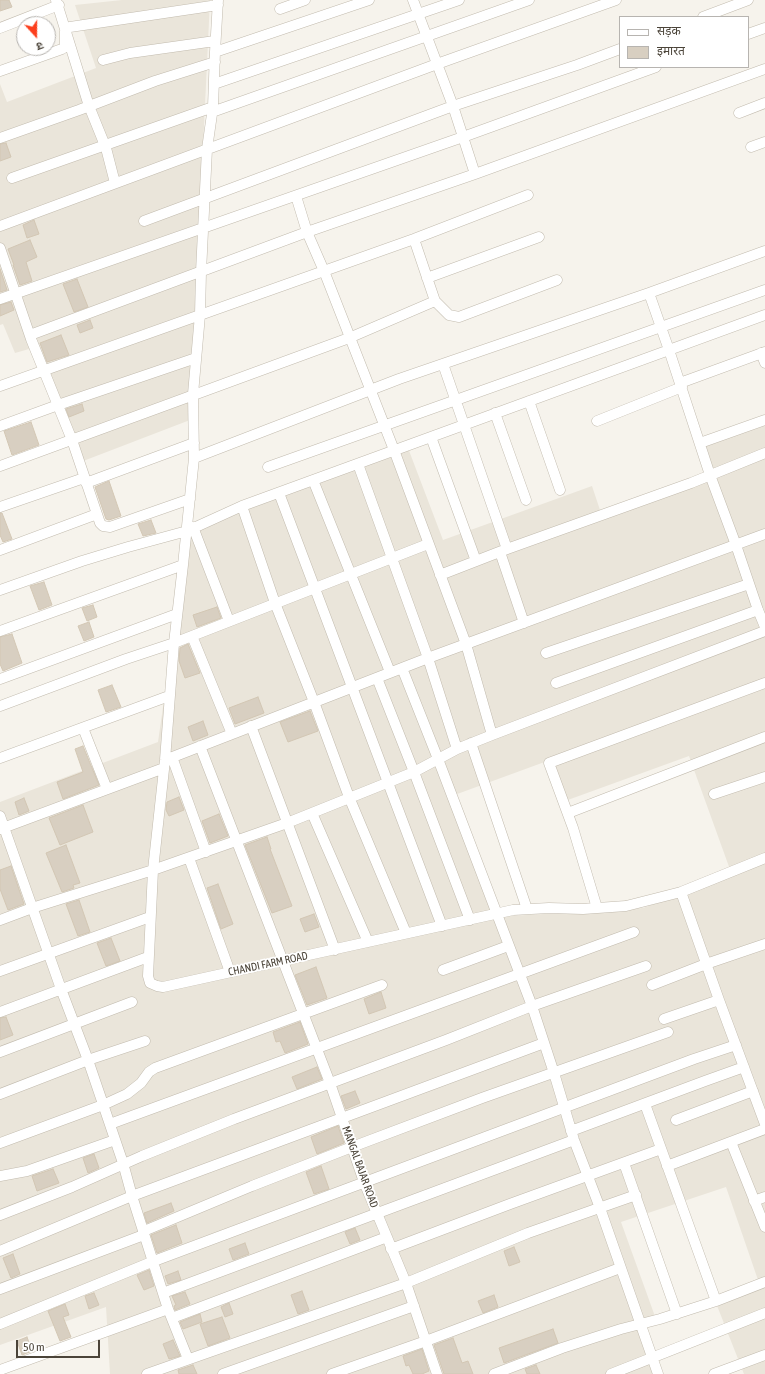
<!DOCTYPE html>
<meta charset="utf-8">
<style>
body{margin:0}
#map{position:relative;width:765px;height:1374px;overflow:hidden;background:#f6f3ec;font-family:"Asap Condensed","Noto Sans Devanagari",sans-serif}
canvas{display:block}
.legend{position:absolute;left:619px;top:16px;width:130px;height:52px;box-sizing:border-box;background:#fff;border:1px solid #b7b4b0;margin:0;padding:5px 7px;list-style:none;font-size:12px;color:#4b4439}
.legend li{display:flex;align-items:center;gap:8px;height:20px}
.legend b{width:20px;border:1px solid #b7b4b0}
.north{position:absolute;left:16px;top:16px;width:40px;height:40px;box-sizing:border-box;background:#fff;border:1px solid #b7b4b0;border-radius:50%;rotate:159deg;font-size:11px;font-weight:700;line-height:16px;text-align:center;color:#4b4439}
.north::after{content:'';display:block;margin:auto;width:14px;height:18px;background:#fc3f1d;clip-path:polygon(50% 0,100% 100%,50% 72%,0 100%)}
.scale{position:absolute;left:16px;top:1340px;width:84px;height:18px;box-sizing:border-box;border:2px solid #4b4439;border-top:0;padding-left:5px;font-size:12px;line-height:14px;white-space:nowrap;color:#4b4439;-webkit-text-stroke:3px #fff;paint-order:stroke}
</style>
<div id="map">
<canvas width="765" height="1374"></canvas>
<ul class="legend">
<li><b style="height:5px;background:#fff"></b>सड़क</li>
<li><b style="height:11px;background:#d8cfc1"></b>इमारत</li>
</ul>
<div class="north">उ</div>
<div class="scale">50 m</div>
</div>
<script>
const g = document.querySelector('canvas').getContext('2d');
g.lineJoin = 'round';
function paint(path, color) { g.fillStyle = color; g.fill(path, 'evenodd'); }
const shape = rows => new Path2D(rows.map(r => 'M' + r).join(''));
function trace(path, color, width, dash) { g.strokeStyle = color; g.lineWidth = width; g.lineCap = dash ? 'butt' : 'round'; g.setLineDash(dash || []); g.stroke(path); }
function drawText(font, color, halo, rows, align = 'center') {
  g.font = font + ' "Asap Condensed",sans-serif'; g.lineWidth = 3.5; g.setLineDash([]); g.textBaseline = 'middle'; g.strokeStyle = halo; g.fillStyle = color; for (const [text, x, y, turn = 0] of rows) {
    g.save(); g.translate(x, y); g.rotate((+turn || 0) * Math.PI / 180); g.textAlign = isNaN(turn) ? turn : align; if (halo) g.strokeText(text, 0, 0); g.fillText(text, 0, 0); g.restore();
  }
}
const residential = shape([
 [122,0,210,0,190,420,78,463,36,347,15,353,3,324,0,325,0,84,7,102,96,68,75,5],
 [765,421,765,1374,744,1374,714,1298,758,1280,726,1187,621,1222,657,1322,637,1329,655,1374,110,1374,106,1307,0,1345,0,802,158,742,188,532,408,448,443,540,592,486,602,516,712,477,701,444],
 [689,756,732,875,643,908,493,917,449,797,550,760,565,801]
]);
const building = shape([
 [0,0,9,0,12,7,0,11,0,0],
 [6,143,11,157,0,161,0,144,6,143],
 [34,220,39,234,27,238,23,225,34,220],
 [30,240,37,257,26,262,32,281,20,285,13,265,14,265,8,249,30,240],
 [0,269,7,290,0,292,0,269],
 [77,279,88,307,74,312,63,284,77,279],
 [11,302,14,310,0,316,0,305,11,302],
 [90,320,93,328,80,333,77,325,90,320],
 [61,335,69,355,47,362,40,343,61,335],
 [82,404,84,411,69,417,66,409,82,404],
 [31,422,39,445,12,455,4,431,31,422],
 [109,481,121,516,109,520,106,519,95,487,109,481],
 [0,513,2,513,12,539,3,542,0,535,0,513],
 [151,520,156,533,143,536,138,524,151,520],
 [44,582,52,605,39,610,30,586,44,582],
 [93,605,97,617,87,621,82,608,93,605],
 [217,607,221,618,197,627,193,615,217,607],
 [89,622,94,637,84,641,78,626,89,622],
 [12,634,22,663,3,671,0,664,0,637,12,634],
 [188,644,200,673,185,678,179,661,180,648,188,644],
 [112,685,121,707,106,712,98,690,112,685],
 [258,697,264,713,235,724,229,708,258,697],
 [310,711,318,731,288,742,280,722,310,711],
 [203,721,208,735,193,741,188,727,203,721],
 [83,746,99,785,63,799,57,782,83,772,75,749,83,746],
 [179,797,184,810,169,816,166,810,167,802,179,797],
 [24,798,29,811,19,815,15,802,24,798],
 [83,805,93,832,60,845,49,818,83,805],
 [219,814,228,836,210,843,202,821,219,814],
 [267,837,271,849,270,849,292,906,272,913,245,845,267,837],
 [66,845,80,883,73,885,74,888,62,892,46,853,66,845],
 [11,866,24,904,8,910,0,889,0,870,11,866],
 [218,884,233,924,221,929,207,888,218,884],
 [79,900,90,932,78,936,66,904,79,900],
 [314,914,319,927,305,932,300,919,314,914],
 [111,938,120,961,106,966,97,943,111,938],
 [316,967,327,998,307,1005,295,975,316,967],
 [381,992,386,1008,369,1014,364,999,381,992],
 [6,1017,13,1035,0,1040,0,1018,6,1017],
 [300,1022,308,1044,285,1053,280,1041,276,1042,273,1032,300,1022],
 [317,1067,322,1079,297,1089,292,1077,317,1067],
 [355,1091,360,1103,346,1109,341,1096,355,1091],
 [338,1126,344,1143,317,1154,311,1137,338,1126],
 [94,1154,99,1168,88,1173,83,1158,94,1154],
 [321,1166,329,1189,314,1194,306,1172,321,1166],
 [53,1169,59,1183,37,1191,32,1176,53,1169],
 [171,1203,174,1211,147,1223,144,1213,171,1203],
 [176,1225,182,1243,157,1253,151,1235,176,1225],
 [355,1228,360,1240,350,1244,345,1232,355,1228],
 [245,1243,249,1254,233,1260,229,1249,245,1243],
 [514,1247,520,1262,509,1266,504,1251,514,1247],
 [13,1254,20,1274,11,1278,3,1258,13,1254],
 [149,1270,154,1286,144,1290,137,1275,149,1270],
 [178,1271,181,1280,168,1284,165,1276,178,1271],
 [302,1291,309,1310,298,1314,291,1295,302,1291],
 [185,1292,190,1304,175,1310,174,1306,176,1305,172,1296,185,1292],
 [94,1293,99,1305,89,1309,85,1296,94,1293],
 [494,1295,498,1307,483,1313,478,1301,494,1295],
 [229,1303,233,1314,225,1317,221,1307,229,1303],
 [65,1304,69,1315,63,1317,71,1337,60,1341,48,1311,65,1304],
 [200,1314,202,1322,183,1329,180,1322,200,1314],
 [222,1317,230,1338,208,1346,200,1324,222,1317],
 [553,1329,558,1343,504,1363,499,1348,553,1329],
 [27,1337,32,1351,22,1355,17,1341,27,1337],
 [453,1338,462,1363,468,1361,473,1374,444,1374,434,1345,453,1338],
 [173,1340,180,1356,169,1359,163,1344,173,1340],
 [422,1349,429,1371,422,1374,413,1374,409,1365,406,1366,403,1356,422,1349],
 [193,1365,197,1374,179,1374,178,1370,193,1365],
 [536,1365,540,1374,527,1374,525,1369,536,1365]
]);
const street = shape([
 [56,0,89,106,106,148,115,183],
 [413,0,453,106,475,174],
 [280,9,305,0],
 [703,17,748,0],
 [0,28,59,5],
 [748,34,765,28],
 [215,52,369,0],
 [103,60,130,53,215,41],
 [0,71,62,49,65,47,65,31,70,27,218,5],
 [214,84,459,0],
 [212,112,529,0],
 [739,113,765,103],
 [0,138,79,110,155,81,215,62],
 [751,147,765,142],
 [12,178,213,107],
 [296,196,307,232,324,271,394,450,466,644,492,735],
 [144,221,453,106,577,65,620,49],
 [0,226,437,64,616,0],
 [414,239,435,301],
 [0,248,31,339,72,440,100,523,103,526,110,527,190,499],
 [427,278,539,237],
 [649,293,669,350,710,475,736,545,758,610,765,627],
 [0,299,463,137,656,67],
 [30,335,307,232,475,174,765,69],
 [761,353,765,363],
 [443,364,507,549],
 [680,383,765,352],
 [0,386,414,239,528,195],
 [529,401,560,490],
 [495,413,526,500],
 [597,421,682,387],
 [0,426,58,405,196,358],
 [431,437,476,561],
 [700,443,765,420],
 [194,458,399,379,649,293,765,251],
 [358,464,428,658,457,749],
 [0,466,349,338,435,301,449,315,459,317,557,280],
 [268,467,765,290],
 [313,480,390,672],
 [86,483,194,443],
 [279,493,442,926],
 [242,506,275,603,314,702,349,797,406,933],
 [0,507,84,478],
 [193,527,229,621],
 [0,550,97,514],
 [500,552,524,623],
 [183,565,174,643,165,760,153,870,148,976,150,983,157,986,163,987,513,910,549,908,583,909,626,906,681,892,765,858],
 [440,575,507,549,691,483,765,453],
 [0,590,82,561,128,547,187,531,242,506,765,315],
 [0,631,183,565,194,458,193,394,200,315,201,272,207,149,213,107,215,52,218,0],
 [192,636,232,734],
 [546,653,749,584],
 [402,668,438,759,532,1006,554,1073,574,1140,600,1208,658,1374],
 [377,678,414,772,470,920],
 [0,679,177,614],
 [556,683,758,610],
 [0,706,126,659,174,643,428,544],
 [251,726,335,950],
 [83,728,107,789],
 [471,743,527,909],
 [200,746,330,1083,364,1182,406,1283,437,1374],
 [172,757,206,852],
 [0,758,169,696],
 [165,760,428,658,765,534],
 [714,794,765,777],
 [312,813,368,942],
 [568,813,765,737],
 [0,816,61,989,88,1060,123,1163,132,1196,168,1309,188,1359],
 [0,829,164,768],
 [189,858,230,972],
 [681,892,719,1000,765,1124],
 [597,908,573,828,549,763,765,683],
 [0,920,32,908,153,870,287,823,414,772,457,749,492,735,765,631],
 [443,970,508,946],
 [0,971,150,917],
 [652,985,706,964,765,944],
 [0,1012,148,957],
 [664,1019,719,1000],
 [0,1052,132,1002],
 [0,1094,88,1060,145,1041],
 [645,1104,716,1301],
 [676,1120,753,1091],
 [110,1124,634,932],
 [571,1131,705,1081,744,1067],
 [731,1142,765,1227],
 [0,1143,103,1105,127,1094,141,1083,149,1072,155,1068,382,985],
 [624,1163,677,1314],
 [667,1166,765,1129],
 [0,1176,27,1171,115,1140],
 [754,1201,765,1197],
 [0,1215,72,1187,142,1156,234,1119,446,1040,532,1006,646,966],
 [391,1249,510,1204,661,1149],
 [0,1251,132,1196,544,1043],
 [0,1289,141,1236,144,1231,252,1186,352,1147,482,1098,668,1032],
 [163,1293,574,1140],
 [172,1318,387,1237],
 [0,1324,154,1261,694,1059,736,1045],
 [0,1370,168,1309],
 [147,1374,406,1283,528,1233,636,1195],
 [223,1374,414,1306],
 [332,1374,426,1341,620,1268],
 [494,1374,562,1348,621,1329,660,1319,716,1301,765,1282],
 [611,1374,765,1313],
 [714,1374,765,1355]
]);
const streetNames = [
 ["CHANDI FARM ROAD",268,964,-12],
 ["MANGAL BAJAR ROAD",360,1167,70]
];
paint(residential, '#eae5da');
paint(building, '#d8cfc1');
trace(building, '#d3c7b4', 1);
trace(street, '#c2bbae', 11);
trace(street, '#fff', 10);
drawText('11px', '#4b4439', '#fff', streetNames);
</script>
